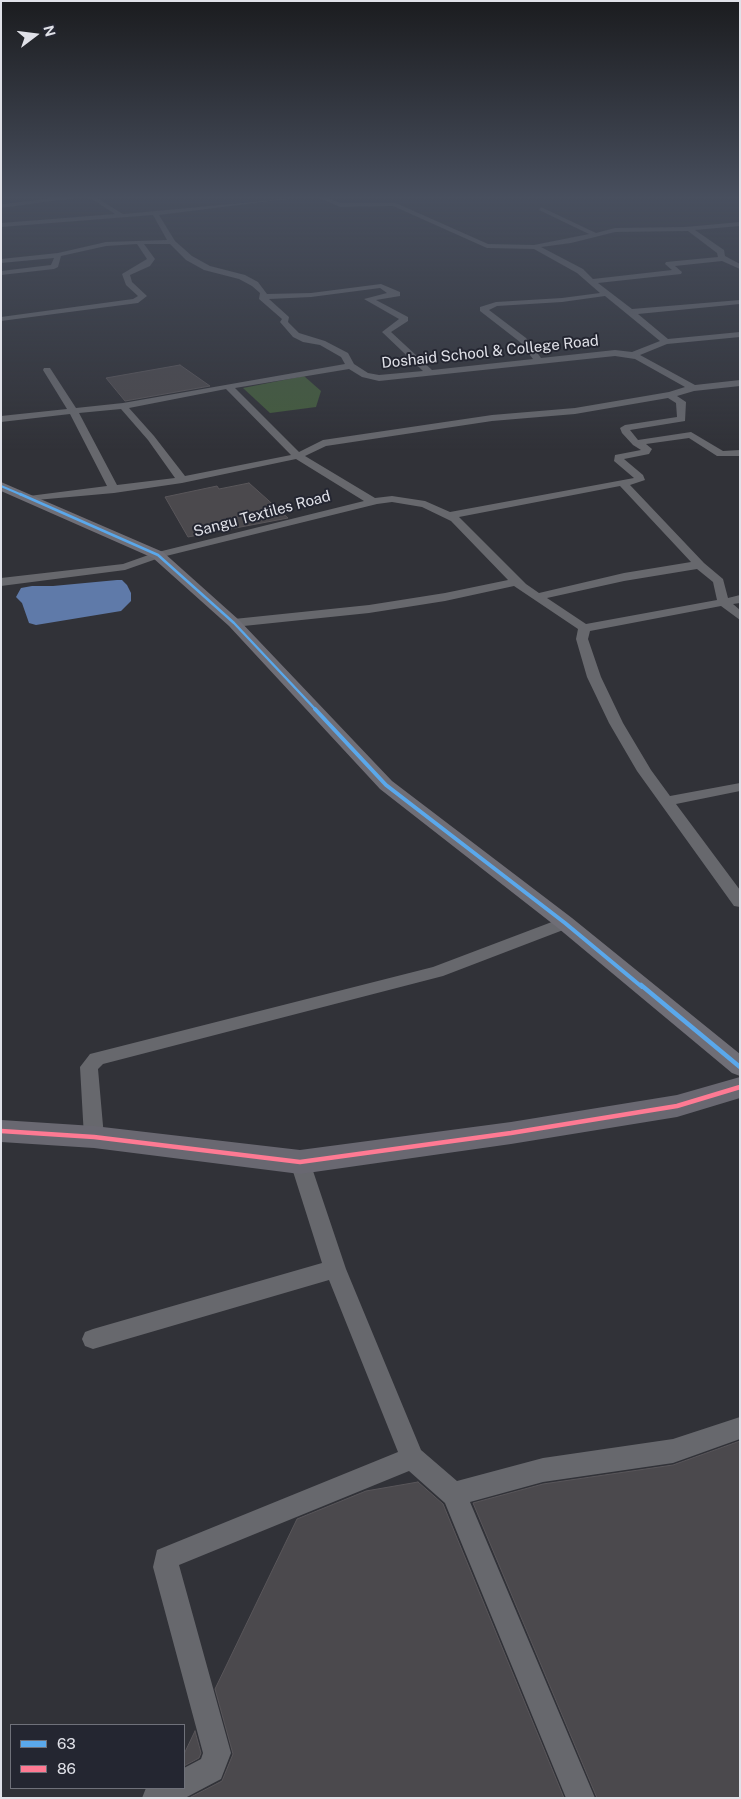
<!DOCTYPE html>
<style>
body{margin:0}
#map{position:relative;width:741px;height:1799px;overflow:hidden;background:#313238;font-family:"Public Sans",sans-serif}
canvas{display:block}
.frame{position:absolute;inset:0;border:2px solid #e0e1e8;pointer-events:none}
.legend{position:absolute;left:10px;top:1724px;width:175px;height:65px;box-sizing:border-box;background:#242631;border:1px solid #6f717a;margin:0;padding:6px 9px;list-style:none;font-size:15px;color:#e0e1e8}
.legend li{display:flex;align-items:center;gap:10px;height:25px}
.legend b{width:25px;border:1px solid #6f717a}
.north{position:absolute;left:10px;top:10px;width:50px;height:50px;-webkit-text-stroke:4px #242631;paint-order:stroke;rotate:75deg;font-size:14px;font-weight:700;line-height:20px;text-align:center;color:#e0e1e8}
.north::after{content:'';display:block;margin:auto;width:18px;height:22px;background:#e0e1e8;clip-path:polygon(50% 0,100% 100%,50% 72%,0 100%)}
</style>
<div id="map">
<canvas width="741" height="1799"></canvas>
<div class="frame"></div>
<ul class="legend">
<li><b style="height:6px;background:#5aa8eb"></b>63</li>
<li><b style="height:6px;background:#fe7a93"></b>86</li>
</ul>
<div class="north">N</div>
</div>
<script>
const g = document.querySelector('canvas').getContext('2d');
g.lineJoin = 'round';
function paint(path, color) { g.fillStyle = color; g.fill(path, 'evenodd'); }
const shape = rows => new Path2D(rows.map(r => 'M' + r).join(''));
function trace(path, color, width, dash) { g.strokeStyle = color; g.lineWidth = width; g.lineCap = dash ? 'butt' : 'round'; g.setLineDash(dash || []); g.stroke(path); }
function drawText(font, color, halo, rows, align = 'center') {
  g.font = font + ' "Public Sans",sans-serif'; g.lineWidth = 4; g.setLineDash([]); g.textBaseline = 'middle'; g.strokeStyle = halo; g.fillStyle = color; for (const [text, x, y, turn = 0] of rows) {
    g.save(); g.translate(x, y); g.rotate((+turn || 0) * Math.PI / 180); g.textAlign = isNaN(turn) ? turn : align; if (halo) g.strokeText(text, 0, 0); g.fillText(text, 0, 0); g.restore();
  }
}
const green = shape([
 [304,376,321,391,316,407,270,413,243,388]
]);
const water = shape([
 [117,580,122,580,127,585,131,593,131,601,121,611,36,625,29,623,22,603,16,597,21,588,32,586,53,586]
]);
const building = shape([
 [180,365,210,386,125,401,106,378,180,365],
 [249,483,288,518,188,537,165,497,217,486,219,489,249,483],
 [740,1441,740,1798,597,1798,473,1503,543,1484,673,1465,740,1441],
 [418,1482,443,1504,564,1798,189,1798,222,1781,233,1754,215,1689,297,1519,366,1491,418,1482],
 [195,1731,201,1753,199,1758,184,1766,184,1754,195,1731]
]);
const minor = shape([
 [56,198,75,198,1,208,1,204,56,198],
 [90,198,97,198,123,214,295,198,159,215,175,241,192,256,210,266,245,275,258,282,267,294,311,293,381,284,400,292,400,296,376,300,408,317,408,321,391,332,432,370,533,359,520,342,480,311,480,307,496,302,562,298,600,293,577,273,534,249,487,248,393,206,340,207,319,198,327,198,341,203,396,203,488,244,534,245,589,234,539,210,541,207,596,233,615,228,685,227,740,222,740,226,695,230,724,250,725,256,740,264,740,269,722,261,675,266,682,272,681,274,598,283,632,309,740,300,740,304,638,314,668,339,740,332,740,337,667,344,640,355,695,385,740,380,740,386,694,391,677,396,686,402,685,421,630,430,638,440,691,432,723,451,740,450,740,456,717,456,689,438,646,444,652,449,649,454,624,459,643,475,645,480,630,485,704,563,723,579,728,598,740,595,740,603,733,604,740,610,740,620,721,606,590,631,588,639,601,677,623,723,651,770,670,796,740,783,740,791,676,804,740,890,740,907,734,906,637,771,609,723,587,677,576,639,578,629,514,586,445,601,369,613,234,627,228,623,234,619,369,605,445,593,508,580,451,521,422,507,392,502,377,504,162,557,125,570,1,586,1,578,123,564,154,553,364,501,296,459,182,483,114,493,25,501,25,497,29,496,107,486,70,414,1,422,1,416,67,409,43,370,44,368,50,368,76,408,123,403,345,364,341,357,320,345,303,342,293,337,280,322,282,319,259,299,260,293,252,286,239,279,204,270,186,260,170,244,144,244,155,259,150,266,130,275,132,282,147,296,138,303,1,321,1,317,133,299,138,296,126,285,122,274,147,259,137,244,106,246,61,256,58,267,54,269,1,275,1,271,51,265,54,258,1,263,1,259,58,253,106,242,167,240,153,215,1,227,1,223,115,214,90,198],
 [688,231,717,253,718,257,666,262,665,264,672,270,593,279,583,269,541,247,571,243,615,232,688,231],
 [380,288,387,293,364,299,399,319,382,332,423,371,379,375,368,373,354,364,348,353,325,341,299,333,288,322,289,317,269,299,311,297,380,288],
 [605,296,660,341,632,352,615,350,541,358,526,338,489,310,497,306,562,302,605,296],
 [615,356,635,359,685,387,669,392,575,408,492,415,323,440,299,452,235,388,349,369,362,377,379,381,615,356],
 [226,389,291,455,185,476,154,436,129,408,226,389],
 [668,398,676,403,677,417,625,425,620,428,622,433,633,445,641,450,615,455,614,461,634,478,450,512,425,501,392,496,375,498,305,456,326,446,492,421,575,414,668,398],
 [121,409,148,440,175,478,117,485,79,413,121,409],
 [620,486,691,562,624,573,539,593,526,584,459,517,620,486],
 [697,569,713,582,717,600,586,624,547,598,624,581,697,569],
 [565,917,571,919,573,923,571,927,443,976,103,1064,98,1069,104,1137,101,1142,94,1145,87,1142,84,1137,80,1067,90,1054,433,967,565,917],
 [300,1154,307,1156,310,1162,346,1269,421,1450,457,1481,543,1458,673,1439,740,1417,740,1439,673,1463,543,1482,470,1502,595,1798,566,1798,445,1503,409,1471,179,1565,231,1753,221,1779,185,1798,142,1798,146,1788,184,1788,184,1768,201,1759,203,1753,153,1567,157,1550,398,1452,329,1280,93,1349,85,1346,82,1339,85,1332,93,1329,322,1263,290,1162,293,1156,300,1154]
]);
const major = shape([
 [1,482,163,552,239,620,392,781,572,918,740,1054,740,1076,732,1073,558,928,380,789,229,626,153,558,1,491,1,482]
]);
const highway = shape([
 [740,1077,740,1098,677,1117,511,1144,300,1174,94,1148,1,1142,1,1120,94,1126,300,1150,511,1122,677,1095,740,1077]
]);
const bus1Far3 = shape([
 [1,486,22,495]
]);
const bus1Far2 = shape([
 [20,494,158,555,234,623,316,710]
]);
const bus1Far1 = shape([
 [315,709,386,785,565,923,642,987]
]);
const bus1 = shape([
 [641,985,740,1067]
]);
const bus2 = shape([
 [1,1131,94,1137,300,1162,511,1133,677,1106,740,1087]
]);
const farStreetnames = [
 ["Doshaid School & College Road",490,352,-6],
 ["Sangu Textiles Road",262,514,-15]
];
paint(green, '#445c3d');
paint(water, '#5f7aa9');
paint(building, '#4b494d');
trace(building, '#59565a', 1);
paint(minor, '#67686d');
paint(major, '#6f6e76');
paint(highway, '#696871');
trace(bus1Far3, '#5aa8eb', 2);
trace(bus1Far2, '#5aa8eb', 2.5);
trace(bus1Far1, '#5aa8eb', 4);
trace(bus1, '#5aa8eb', 4.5);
trace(bus2, '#fe7a93', 4.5);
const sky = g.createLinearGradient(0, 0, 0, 450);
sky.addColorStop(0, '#1b1c1f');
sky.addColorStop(0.44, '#484f5e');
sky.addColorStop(1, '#484f5e00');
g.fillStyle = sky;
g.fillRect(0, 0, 741, 450);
drawText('15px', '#e0e1e8', '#242631', farStreetnames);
</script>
